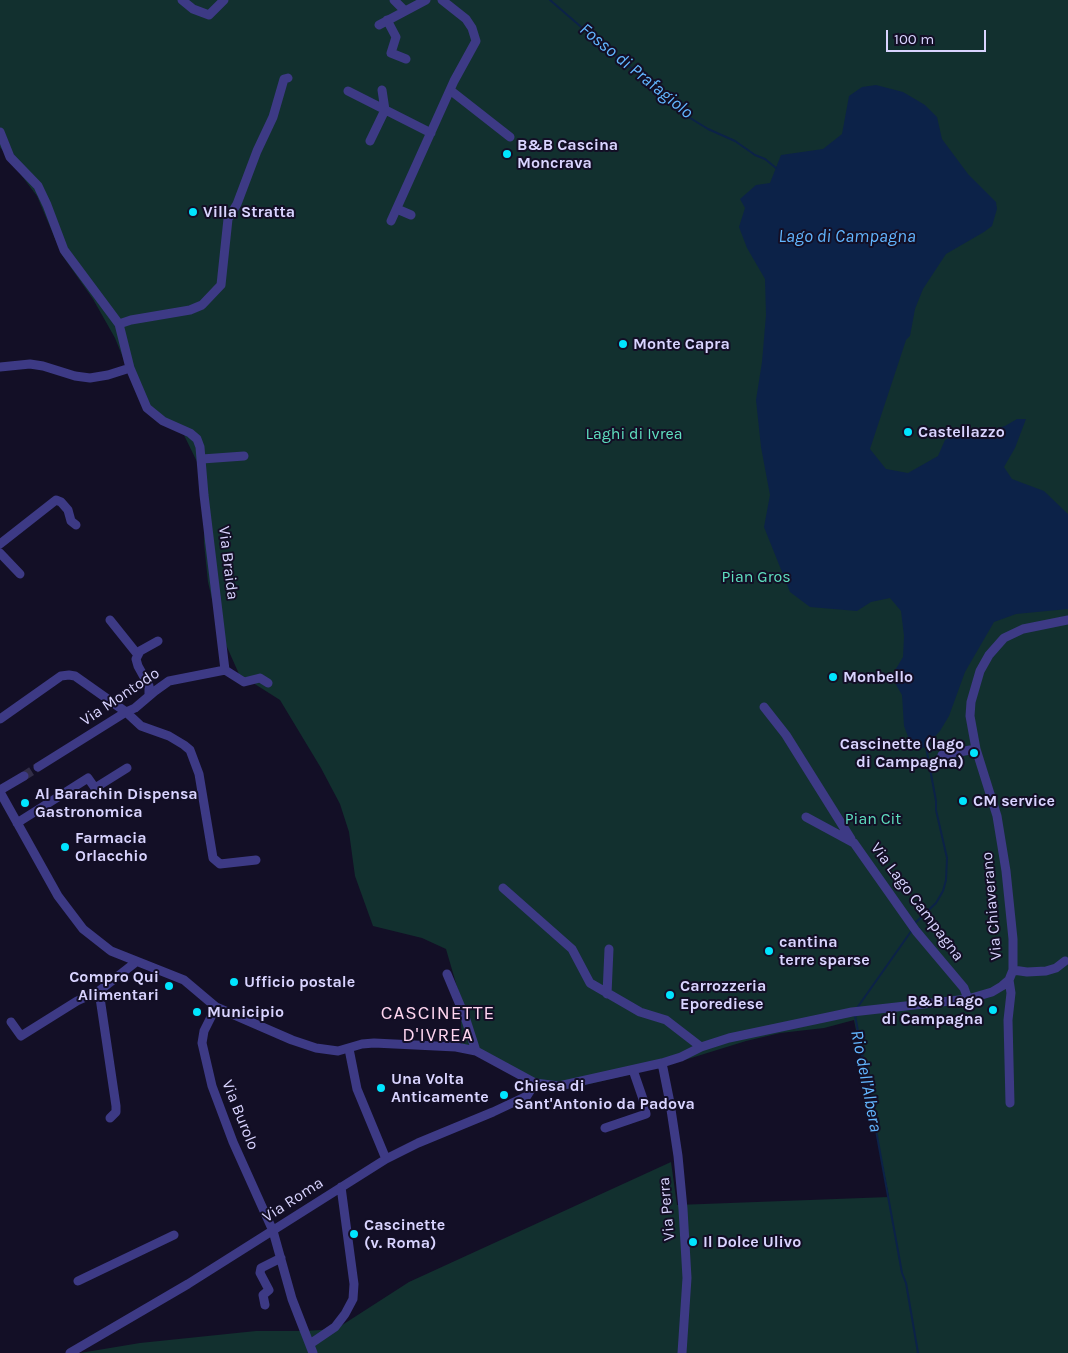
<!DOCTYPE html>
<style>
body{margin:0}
#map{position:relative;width:1068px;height:1353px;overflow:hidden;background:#130f26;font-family:Karla,sans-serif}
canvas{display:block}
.scale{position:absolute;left:886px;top:30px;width:100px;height:22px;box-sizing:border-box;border:2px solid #d9d4ff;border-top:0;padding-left:6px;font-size:15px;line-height:18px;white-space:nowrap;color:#d9d4ff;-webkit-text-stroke:4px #130f26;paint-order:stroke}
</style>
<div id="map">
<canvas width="1068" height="1353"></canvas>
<div class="scale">100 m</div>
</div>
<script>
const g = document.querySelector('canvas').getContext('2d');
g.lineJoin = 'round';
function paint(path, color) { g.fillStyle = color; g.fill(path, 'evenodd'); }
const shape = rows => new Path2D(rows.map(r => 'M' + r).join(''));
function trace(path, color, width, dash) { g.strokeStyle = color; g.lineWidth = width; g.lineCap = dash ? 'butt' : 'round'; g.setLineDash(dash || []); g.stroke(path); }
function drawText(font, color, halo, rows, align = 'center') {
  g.font = font + ' Karla,sans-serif'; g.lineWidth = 4; g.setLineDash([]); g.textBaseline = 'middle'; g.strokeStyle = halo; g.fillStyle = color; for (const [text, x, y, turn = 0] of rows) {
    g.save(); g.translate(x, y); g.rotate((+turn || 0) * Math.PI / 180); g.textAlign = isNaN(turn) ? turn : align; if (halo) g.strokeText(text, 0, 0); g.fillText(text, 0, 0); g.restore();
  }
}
const green = shape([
 [0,0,1068,0,1068,1353,80,1353,140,1343,256,1331,305,1331,336,1329,409,1282,671,1162,677,1205,889,1197,854,1020,824,1028,780,1033,746,1041,662,1067,551,1093,508,1073,475,1052,462,1049,460,997,446,949,422,938,373,926,355,876,349,832,340,804,321,768,280,700,239,674,219,629,208,582,204,543,204,507,201,470,183,433,148,410,134,385,115,338,93,299,62,255,37,196,0,147]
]);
const water = shape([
 [876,85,903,92,925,105,937,117,942,139,968,174,996,202,997,209,992,226,984,232,946,254,923,289,915,309,910,336,906,340,870,449,886,469,908,473,938,456,945,440,957,432,966,429,986,432,1005,426,1017,419,1026,419,1015,448,1004,467,1012,479,1044,491,1068,514,1068,609,1016,614,994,622,965,672,949,716,940,731,924,748,918,747,910,742,904,726,902,695,895,683,894,672,903,657,904,636,901,611,890,598,871,602,857,611,810,607,790,592,764,527,770,495,761,447,756,400,762,362,766,315,765,279,747,248,739,227,745,208,740,199,756,185,770,183,781,155,823,149,842,134,849,96,862,87]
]);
const stream = shape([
 [550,0,610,52,659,89,682,113,708,129,735,141,755,155,765,159,776,168],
 [915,923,936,903,943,891,946,880,947,858,936,810,936,801,926,747],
 [857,1008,912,930],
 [855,1015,902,1273,906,1283,918,1353]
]);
const minorTunnel = shape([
 [24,776,38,767]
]);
const minor = shape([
 [182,0,193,9,209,15,224,0],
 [394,0,405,11],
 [387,20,396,37,391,53,406,59],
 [379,25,426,0],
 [450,90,510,137],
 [348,91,431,133],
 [0,132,10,157,38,186,47,205,64,250,119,324,130,368,147,408,163,421,190,433,197,439,200,447,204,495,225,670],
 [370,141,385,110,382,90],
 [397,209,411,215],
 [391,221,454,81,476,41,472,28,466,19,442,0],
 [119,324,131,320,190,310,202,305,221,285,228,219,237,204,257,151,273,117,284,79,288,78],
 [0,367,30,364,43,366,75,376,90,378,108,375,130,368],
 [202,459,244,456],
 [0,544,56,500,61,502,68,510,71,521,76,525],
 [0,553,20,574],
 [110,620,138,655],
 [225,670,244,682,260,678,268,683],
 [149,696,149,686,138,666,136,659,140,651,158,641],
 [764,707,786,735,851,839],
 [0,719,61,676,69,675,75,676,126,712,141,726,169,736,184,745,190,750,199,774,213,858,220,864,256,860],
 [942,755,976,749],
 [38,767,126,712,135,708,155,691,169,681,225,670],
 [0,790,24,776],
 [0,792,58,896,83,929,111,951,184,980,216,1007,292,1040,316,1048,338,1051,362,1044,374,1043,456,1047,476,1051,535,1083,559,1086,662,1063,681,1057,701,1047,729,1038,852,1012,968,999,992,992,1002,986,1009,980,1013,970,1013,939,1006,871,997,816,976,749,970,716,971,702,980,671,989,655,1004,638,1023,629,1068,620],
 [806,817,854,843,916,931,964,988,968,999],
 [17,823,88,778,95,788,127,768],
 [503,888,572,949,590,983,640,1012,666,1020,701,1047],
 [1013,970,1027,972,1046,971,1056,968,1065,961],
 [447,974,465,1017,476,1051],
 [1009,980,1011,993,1008,1020,1010,1103],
 [607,994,609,949],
 [216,1007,204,1031,202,1043,212,1086,233,1142,273,1231,292,1299,313,1353],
 [11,1022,21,1036,77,1001,99,991],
 [349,1049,357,1089,386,1159],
 [662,1063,670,1103,678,1156,683,1209,687,1278,682,1353],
 [110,1118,116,1112,116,1106,99,991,136,962],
 [605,1128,646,1114,643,1099,633,1070],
 [78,1281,174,1235],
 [265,1305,263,1295,269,1290,260,1273,261,1268,281,1258],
 [310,1344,335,1327,345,1314,353,1299,354,1284,341,1187],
 [70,1353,188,1284,386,1159,418,1143,493,1112,527,1096,535,1083]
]);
const markers = [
 [507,154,5,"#00e5ff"],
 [193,212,5,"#00e5ff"],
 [623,344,5,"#00e5ff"],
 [908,432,5,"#00e5ff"],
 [833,677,5,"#00e5ff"],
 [974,753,5,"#00e5ff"],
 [963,801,5,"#00e5ff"],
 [25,803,5,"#00e5ff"],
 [65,847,5,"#00e5ff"],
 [769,951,5,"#00e5ff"],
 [234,982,5,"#00e5ff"],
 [169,986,5,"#00e5ff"],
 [670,995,5,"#00e5ff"],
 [993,1010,5,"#00e5ff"],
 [197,1012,5,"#00e5ff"],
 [381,1088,5,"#00e5ff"],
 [504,1095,5,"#00e5ff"],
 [354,1234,5,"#00e5ff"],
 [693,1242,5,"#00e5ff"]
];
const poiNames = [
 ["B&B Cascina",517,145],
 ["Moncrava",517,163],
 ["Villa Stratta",203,212],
 ["Monte Capra",633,344],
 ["Castellazzo",918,432],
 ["Monbello",843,677],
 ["Cascinette (lago",964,744,"right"],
 ["di Campagna)",964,762,"right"],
 ["Al Barachin Dispensa",35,794],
 ["Gastronomica",35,812],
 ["CM service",973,801],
 ["Farmacia",75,838],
 ["Orlacchio",75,856],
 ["cantina",779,942],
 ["terre sparse",779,960],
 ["Compro Qui",159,977,"right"],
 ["Alimentari",159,995,"right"],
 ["Ufficio postale",244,982],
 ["Carrozzeria",680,986],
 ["Eporediese",680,1004],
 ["B&B Lago",983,1001,"right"],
 ["di Campagna",983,1019,"right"],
 ["Municipio",207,1012],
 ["Una Volta",391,1079],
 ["Anticamente",391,1097],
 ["Chiesa di",514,1086],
 ["Sant'Antonio da Padova",514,1104],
 ["Cascinette",364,1225],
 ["(v. Roma)",364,1243],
 ["Il Dolce Ulivo",703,1242]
];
const parkNames = [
 ["Laghi di Ivrea",634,434],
 ["Pian Gros",756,577],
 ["Pian Cit",873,819]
];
const streetNames = [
 ["Via Braida",228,563,83],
 ["Via Montodo",120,697,-34],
 ["Via Lago Campagna",917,902,53],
 ["Via Chiaverano",992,906,-95],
 ["Via Burolo",240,1115,68],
 ["Via Roma",293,1200,-33],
 ["Via Perra",667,1209,-95]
];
const waterNames = [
 ["Fosso di Prafagiolo",636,71,39],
 ["Lago di Campagna",847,237],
 ["Rio dell'Albera",866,1081,79]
];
const quarterNames = [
 ["CASCINETTE",438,1014],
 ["D'IVREA",438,1036]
];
paint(green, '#12302f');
paint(water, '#0c2248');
trace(stream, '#0c2248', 2);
trace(minorTunnel, '#312d47', 9, [9, 4.5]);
trace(minor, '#3d3a85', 9);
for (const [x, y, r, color] of markers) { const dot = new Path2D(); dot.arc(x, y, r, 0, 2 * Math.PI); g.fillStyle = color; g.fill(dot); trace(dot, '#130f26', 2); }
drawText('bold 16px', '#d9d4ff', '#130f26', poiNames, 'left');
drawText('16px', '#5fe0c0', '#130f26', parkNames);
drawText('16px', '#d9d4ff', '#130f26', streetNames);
drawText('italic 18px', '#62b6ff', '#130f26', waterNames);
g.letterSpacing = '1px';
drawText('19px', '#ffd6f0', '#130f26', quarterNames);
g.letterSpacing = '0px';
</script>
